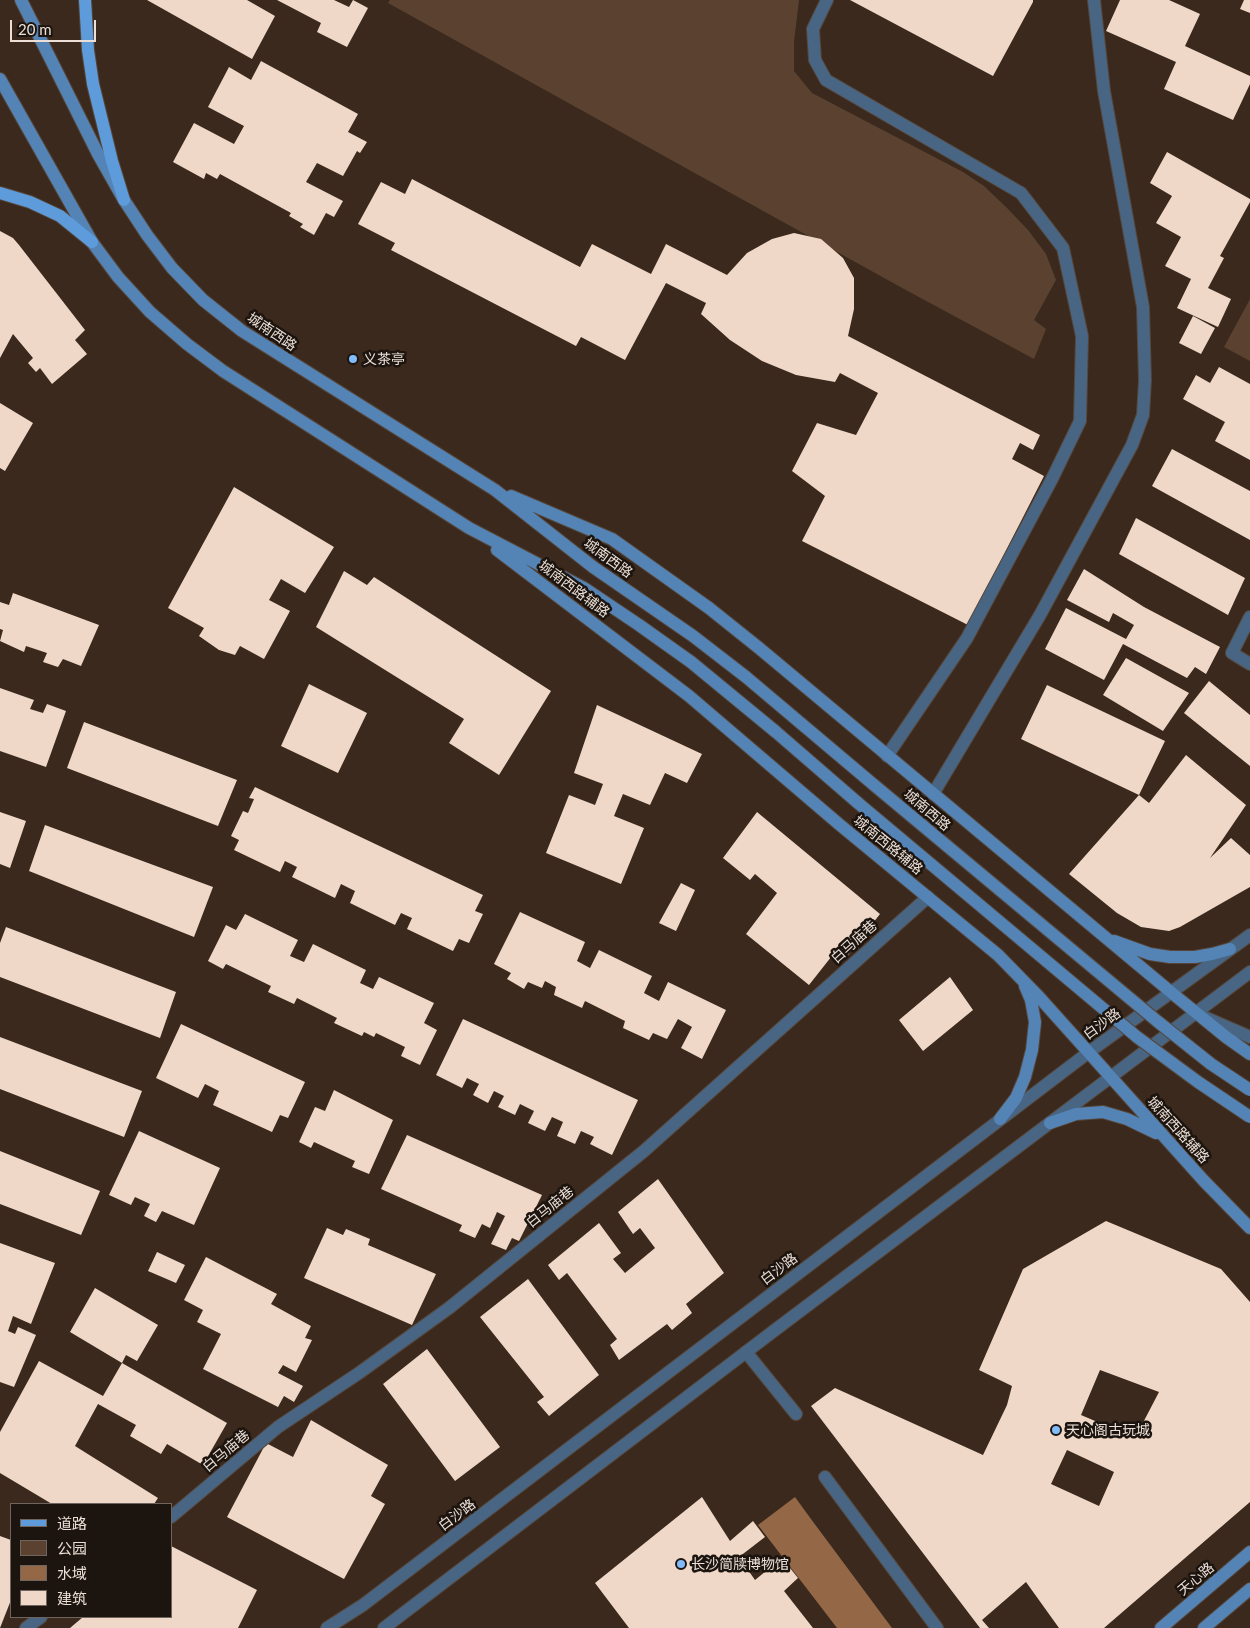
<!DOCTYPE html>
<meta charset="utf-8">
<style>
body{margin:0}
#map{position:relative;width:1250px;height:1628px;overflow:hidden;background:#3a291c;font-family:Lato,"Noto Sans SC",sans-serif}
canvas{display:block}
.legend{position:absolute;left:10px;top:1503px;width:162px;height:115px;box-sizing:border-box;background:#1c140e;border:1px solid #6f655e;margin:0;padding:6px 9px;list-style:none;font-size:15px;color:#ebdfd7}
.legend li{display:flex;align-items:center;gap:10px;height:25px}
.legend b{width:25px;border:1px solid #6f655e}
.scale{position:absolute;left:10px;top:20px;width:86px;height:22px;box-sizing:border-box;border:2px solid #ebdfd7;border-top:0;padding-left:6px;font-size:15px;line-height:18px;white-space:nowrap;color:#ebdfd7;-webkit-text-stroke:4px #1c140e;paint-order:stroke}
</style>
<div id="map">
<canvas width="1250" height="1628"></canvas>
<ul class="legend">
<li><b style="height:6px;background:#5d9bda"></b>道路</li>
<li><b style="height:14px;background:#5b4230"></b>公园</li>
<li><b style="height:14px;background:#946747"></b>水域</li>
<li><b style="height:14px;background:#efd8c8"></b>建筑</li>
</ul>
<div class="scale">20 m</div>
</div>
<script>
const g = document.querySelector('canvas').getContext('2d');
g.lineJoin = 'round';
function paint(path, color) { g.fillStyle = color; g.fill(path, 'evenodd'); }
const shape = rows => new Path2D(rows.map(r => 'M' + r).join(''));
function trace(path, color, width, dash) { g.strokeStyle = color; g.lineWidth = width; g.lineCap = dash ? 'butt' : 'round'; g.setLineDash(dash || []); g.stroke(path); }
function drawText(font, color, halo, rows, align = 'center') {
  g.font = font + ' Lato,"Noto Sans SC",sans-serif'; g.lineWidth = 5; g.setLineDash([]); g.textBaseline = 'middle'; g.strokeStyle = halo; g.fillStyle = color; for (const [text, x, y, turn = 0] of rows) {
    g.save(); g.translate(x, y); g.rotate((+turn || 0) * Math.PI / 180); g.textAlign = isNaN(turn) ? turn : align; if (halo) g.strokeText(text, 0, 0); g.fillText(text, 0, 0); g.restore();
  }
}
const green = shape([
 [390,0,799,0,794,42,794,71,812,93,963,172,984,186,1007,208,1028,230,1046,254,1056,280,1034,320,1046,329,1034,359,904,289,388,3],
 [1250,299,1250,361,1224,347]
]);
const water = shape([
 [795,1497,811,1519,892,1628,837,1628,758,1525]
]);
const building = shape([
 [147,0,247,0,275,16,252,59],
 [277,0,334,0,349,7,353,0,368,8,347,47,317,32,321,23],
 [850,0,1033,0,1033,2,993,76],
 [1120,0,1169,0,1200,14,1185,46,1250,76,1250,84,1233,120,1164,89,1176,62,1106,31],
 [1244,0,1250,0,1250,13,1240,9],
 [261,61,358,114,348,132,367,142,360,153,357,151,343,176,317,163,306,182,343,201,334,217,326,213,314,235,300,227,303,224,289,216,291,213,220,174,217,179,206,173,204,179,173,162,194,123,234,144,244,126,208,107,229,67,251,80],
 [1167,152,1250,199,1250,202,1220,256,1224,258,1208,288,1231,299,1218,327,1177,308,1191,279,1165,266,1181,237,1156,223,1172,196,1150,183],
 [412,179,580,267,592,244,651,274,666,244,727,275,747,253,772,239,794,233,821,239,843,258,854,278,854,309,848,336,1040,435,1033,450,1020,443,1012,459,1044,476,968,625,802,541,825,496,792,471,817,423,856,435,878,393,840,373,835,382,796,375,762,361,730,340,701,314,706,303,666,283,625,360,581,337,576,346,391,250,395,243,358,224,381,182,405,194],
 [0,231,13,238,19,245,85,330,75,340,87,354,52,384,40,368,36,372,28,363,33,358,13,334,0,358],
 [1193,316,1215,328,1201,354,1179,343],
 [1219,367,1250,384,1250,460,1215,441,1225,422,1183,399,1196,375,1210,383],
 [0,403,33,423,5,471,0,468],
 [1172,449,1250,491,1250,540,1152,486],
 [234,487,334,547,305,593,281,579,269,600,290,611,264,659,240,646,235,655,219,650,199,636,204,628,168,608],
 [1136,518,1245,578,1228,615,1119,554],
 [1084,569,1144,607,1220,647,1206,674,1195,667,1187,678,1123,644,1104,680,1045,649,1066,608,1126,639,1134,625,1113,613,1109,622,1067,600],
 [344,571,367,585,374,577,551,691,499,775,449,743,464,719,316,627],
 [13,593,99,625,81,666,63,659,58,667,43,662,47,653,26,646,24,652,0,641,3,630,0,629,0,602,9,605],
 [1126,658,1189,693,1163,731,1103,695],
 [1209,681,1250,715,1250,766,1184,713],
 [309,684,367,713,338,773,281,746],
 [1047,685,1165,741,1139,795,1021,739],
 [0,688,34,700,30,709,43,713,47,704,66,711,46,767,0,751],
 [597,705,702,754,687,783,665,773,650,805,623,794,614,816,644,828,621,884,546,853,569,795,595,805,603,784,574,773],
 [84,722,237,780,218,826,67,768],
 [1186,755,1246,805,1210,858,1231,838,1250,855,1250,887,1180,927,1169,931,1141,927,1117,913,1069,874,1139,795,1149,803],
 [255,787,483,895,475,911,483,914,469,943,459,939,453,951,407,929,412,918,401,913,395,925,350,903,355,891,341,884,335,898,292,877,297,867,285,861,280,872,234,850,239,840,231,836,243,811,248,813,254,799,249,798],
 [0,812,26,821,10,868,0,864],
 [757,812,880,914,848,955,839,947,809,985,746,934,777,893,755,874,750,880,723,858],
 [45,825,213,887,194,937,29,871],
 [681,883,695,890,676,931,659,923],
 [520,912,585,942,577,961,590,968,599,950,652,976,644,993,659,1001,668,982,726,1010,702,1059,681,1048,692,1027,678,1019,667,1039,653,1033,649,1040,623,1028,625,1021,585,1001,582,1008,554,995,556,987,545,981,542,988,528,982,524,989,507,979,511,973,494,964],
 [245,914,298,940,290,956,304,962,313,944,366,970,360,983,373,989,379,977,434,1003,424,1023,437,1030,420,1065,401,1056,405,1047,376,1033,374,1037,364,1032,362,1036,334,1023,337,1018,297,998,294,1004,268,992,271,986,226,964,223,969,208,961,226,925,236,930],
 [6,927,176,992,160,1038,0,977,0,943],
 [950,977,973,1010,923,1051,899,1020],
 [463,1019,638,1100,612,1155,590,1144,594,1137,581,1131,575,1144,557,1136,563,1122,552,1117,545,1131,528,1123,534,1111,520,1104,515,1115,498,1107,504,1096,494,1091,488,1103,473,1095,479,1084,467,1078,462,1088,436,1075],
 [181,1024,305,1082,288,1118,280,1115,272,1132,213,1105,219,1091,205,1084,198,1098,156,1078],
 [0,1037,142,1091,124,1137,0,1089],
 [334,1090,393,1120,369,1174,352,1167,355,1161,314,1142,311,1148,299,1142,315,1107,325,1111],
 [139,1131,220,1168,194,1225,162,1211,156,1222,144,1216,150,1204,135,1197,131,1205,109,1195],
 [407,1135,542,1195,519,1241,512,1238,506,1250,491,1244,505,1216,497,1212,490,1228,482,1224,475,1238,459,1231,462,1225,381,1189],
 [0,1151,100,1191,81,1235,0,1204],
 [658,1179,724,1273,686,1304,692,1313,672,1330,667,1324,619,1360,610,1345,617,1339,567,1273,559,1280,548,1265,599,1223,621,1253,613,1259,625,1273,655,1248,640,1228,633,1234,618,1212],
 [1106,1221,1221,1269,1250,1302,1250,1502,1104,1628,1059,1628,1026,1582,982,1620,989,1628,980,1628,811,1406,835,1388,983,1455,1007,1405,1012,1386,979,1370,1023,1269],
 [1100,1370,1159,1392,1135,1438,1081,1415],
 [1067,1450,1114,1472,1099,1506,1051,1484],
 [327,1228,343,1235,346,1229,370,1239,368,1245,436,1274,412,1325,304,1278],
 [0,1243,55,1263,31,1324,13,1316,8,1331,15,1334,18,1327,36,1335,14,1387,0,1382],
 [157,1252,185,1265,176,1283,148,1271],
 [206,1257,277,1294,271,1304,311,1326,305,1338,312,1340,296,1372,283,1365,278,1373,303,1386,294,1402,284,1396,278,1407,203,1369,221,1334,197,1322,203,1310,184,1300],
 [528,1279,599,1375,549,1416,537,1402,544,1397,480,1317],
 [95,1288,158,1325,137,1361,126,1355,122,1363,70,1332],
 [427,1349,500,1447,455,1481,383,1384],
 [39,1361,103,1396,122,1363,227,1423,203,1465,167,1444,161,1454,130,1436,136,1425,98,1404,75,1446,158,1498,154,1504,52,1504,0,1473,0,1432],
 [311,1420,388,1465,371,1496,385,1504,344,1579,227,1517,266,1443,293,1457],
 [702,1497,730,1541,753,1521,765,1537,739,1557,755,1580,782,1558,798,1578,784,1591,813,1628,629,1628,595,1583],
 [0,1536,11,1540,11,1600,0,1628],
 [171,1546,257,1590,238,1628,70,1628,83,1617,171,1617]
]);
const service = shape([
 [827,0,813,29,815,60,826,80,1021,193,1063,248,1082,336,1080,421,1052,479,967,638,887,756],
 [1250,617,1232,653,1250,664],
 [746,1352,796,1414],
 [825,1477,937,1628]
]);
const minor = shape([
 [933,794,1040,615,1132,445,1143,415,1145,380,1143,307,1104,91,1094,0],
 [1204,1017,1250,1037],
 [171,1517,278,1427,359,1373,449,1308,644,1151,928,897],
 [26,1628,41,1617]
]);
const tertiary = shape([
 [327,1628,363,1605,1089,1052,1250,935],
 [384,1628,771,1333,1250,972]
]);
const secondary = shape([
 [21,0,98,154,124,200,147,235,172,268,203,300,242,331,495,490,593,567,693,636,746,677,874,785],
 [0,79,92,242,118,277,150,312,187,344,223,371,469,528,584,588,639,625,691,662,776,732,858,803],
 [511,496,612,539,709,608,759,648,1178,998,1226,1037,1250,1054],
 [497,550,689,696,840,825,998,955,1039,997,1204,1181,1250,1228],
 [1114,941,1150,954,1170,957,1195,957,1212,954,1230,949],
 [1000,1119,1016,1098,1025,1077,1032,1050,1035,1022,1031,1000,1025,986],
 [1050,1123,1076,1114,1103,1112,1127,1119,1156,1133],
 [1161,1628,1250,1552],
 [1204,1628,1250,1589]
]);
const primary = shape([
 [85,0,88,50,93,84,112,161,124,200],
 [0,193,30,202,60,216,92,242]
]);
const secondaryBridge = shape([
 [874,785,1157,1021,1211,1064,1250,1090],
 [858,803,1137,1037,1198,1082,1250,1117]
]);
const markers = [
 [353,359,5,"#82bcfa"],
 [1056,1430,5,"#82bcfa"],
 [681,1564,5,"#82bcfa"]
];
const streetNames = [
 ["城南西路",272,332,34],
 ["城南西路",608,558,36],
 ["城南西路辅路",574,589,37],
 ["城南西路",927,810,40],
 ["城南西路辅路",888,845,39],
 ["白马庙巷",854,942,-42],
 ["白沙路",1102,1024,-36],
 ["城南西路辅路",1178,1130,48],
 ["白马庙巷",550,1207,-39],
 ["白沙路",779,1269,-37],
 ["白马庙巷",226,1451,-40],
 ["白沙路",457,1515,-37],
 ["天心路",1196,1579,-40]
];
const poiNames = [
 ["义茶亭",363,359],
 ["天心阁古玩城",1066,1430],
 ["长沙简牍博物馆",691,1564]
];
paint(green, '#5b4230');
paint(water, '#946747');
paint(building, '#efd8c8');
trace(service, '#56463a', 14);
trace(minor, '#56463a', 14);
trace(tertiary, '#56463a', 14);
trace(secondary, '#56463a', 14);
trace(primary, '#56463a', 14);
trace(service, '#486584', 12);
trace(minor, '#486584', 12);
trace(tertiary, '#486584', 12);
trace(secondary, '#5483b5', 12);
trace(primary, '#5d9bda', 12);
trace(secondaryBridge, '#56463a', 14, []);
trace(secondaryBridge, '#5483b5', 12);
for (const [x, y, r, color] of markers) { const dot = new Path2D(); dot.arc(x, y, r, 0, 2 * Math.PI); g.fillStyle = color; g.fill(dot); trace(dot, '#1c140e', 2); }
drawText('14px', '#ebdfd7', '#1c140e', streetNames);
drawText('14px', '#ebdfd7', '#1c140e', poiNames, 'left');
</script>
